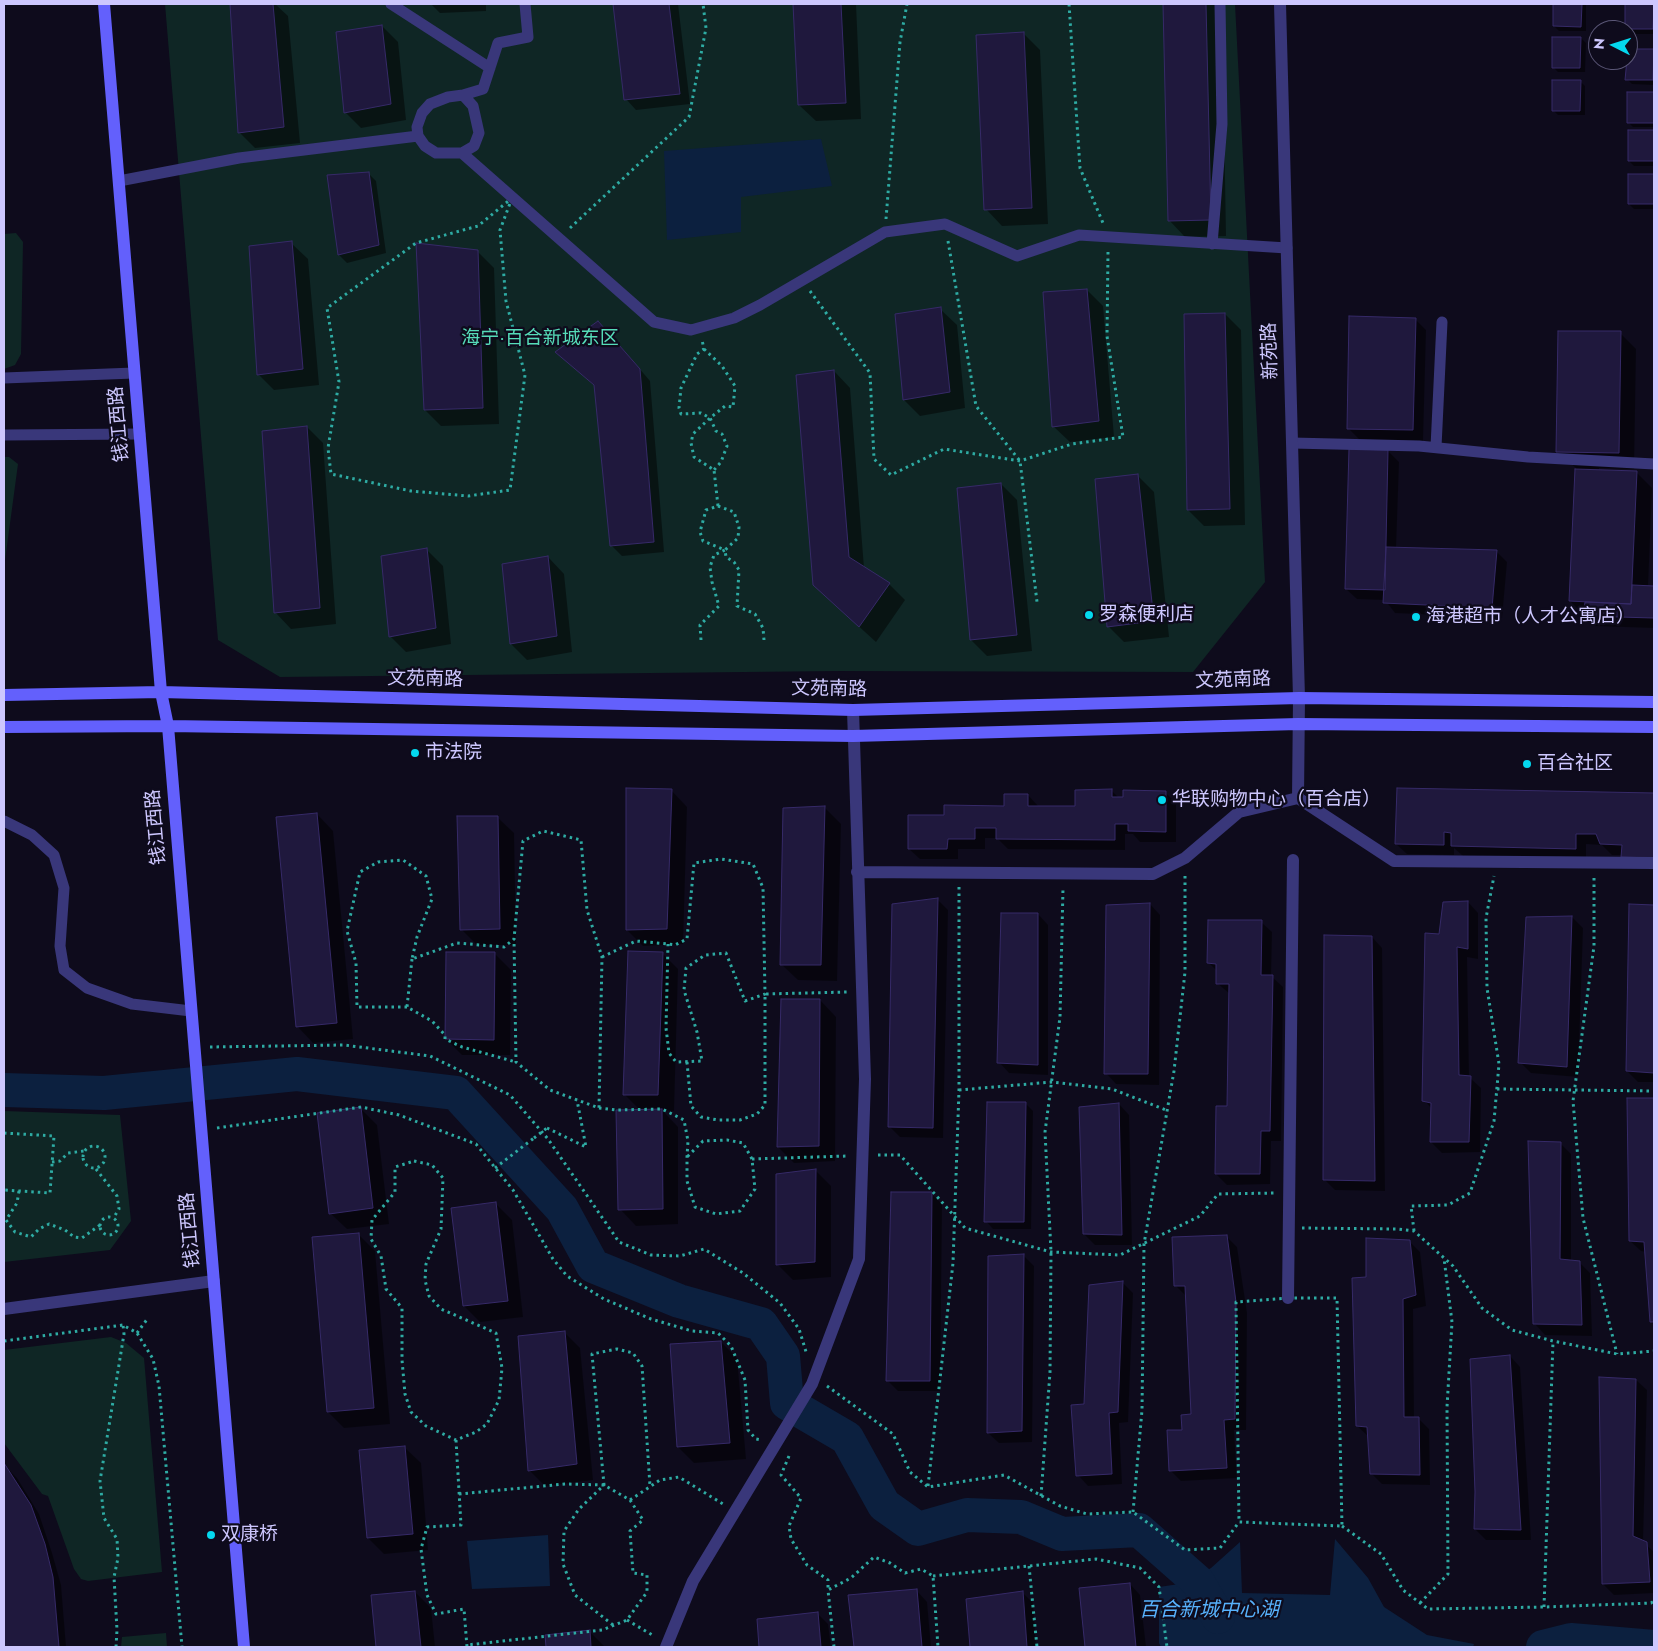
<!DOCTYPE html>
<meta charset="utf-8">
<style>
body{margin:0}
#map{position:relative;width:1658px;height:1651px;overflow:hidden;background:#0e0b1c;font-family:Jost,sans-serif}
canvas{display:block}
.frame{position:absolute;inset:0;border:5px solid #cdc7fe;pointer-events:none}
.north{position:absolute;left:1588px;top:20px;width:50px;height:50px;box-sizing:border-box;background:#0e0b1c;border:1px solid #5a5676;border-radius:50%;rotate:275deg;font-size:14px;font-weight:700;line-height:20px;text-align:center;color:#cdc7fe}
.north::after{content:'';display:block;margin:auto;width:18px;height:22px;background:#04d8ee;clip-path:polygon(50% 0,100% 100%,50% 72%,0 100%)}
</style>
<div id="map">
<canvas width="1658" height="1651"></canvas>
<div class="frame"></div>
<div class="north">N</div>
</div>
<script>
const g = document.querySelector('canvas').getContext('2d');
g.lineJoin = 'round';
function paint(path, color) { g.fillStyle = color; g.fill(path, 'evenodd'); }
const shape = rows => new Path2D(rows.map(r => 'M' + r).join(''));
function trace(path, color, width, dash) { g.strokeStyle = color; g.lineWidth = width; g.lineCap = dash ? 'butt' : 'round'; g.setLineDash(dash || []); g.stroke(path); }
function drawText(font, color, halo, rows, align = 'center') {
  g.font = font + ' Jost,"Noto Sans SC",sans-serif'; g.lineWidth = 4.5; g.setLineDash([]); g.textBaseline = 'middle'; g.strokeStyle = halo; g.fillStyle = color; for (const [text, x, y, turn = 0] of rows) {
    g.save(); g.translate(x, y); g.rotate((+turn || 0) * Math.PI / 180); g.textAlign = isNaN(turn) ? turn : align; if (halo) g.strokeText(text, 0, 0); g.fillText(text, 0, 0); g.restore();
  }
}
const green = shape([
 [165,4,1235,4,1265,582,1193,672,837,671,280,677,218,640],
 [16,233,23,242,21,354,15,365,4,369,4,234],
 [4,457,9,457,18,464,4,568],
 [4,1111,120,1115,131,1221,110,1250,4,1262],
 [111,1337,126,1343,144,1358,162,1572,88,1581,81,1579,74,1569,48,1496,42,1494,4,1443,4,1350],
 [166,1633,167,1647,121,1647,122,1637]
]);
const water = shape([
 [821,139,832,186,741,197,741,232,667,240,664,151],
 [548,1535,550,1586,472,1589,467,1541],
 [1335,1539,1368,1578,1384,1607,1427,1635,1474,1644,1473,1647,1161,1647,1159,1643,1159,1587,1186,1583,1211,1568,1240,1542,1242,1593,1330,1595]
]);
const shadow = shape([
 [243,4,275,4,288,16,300,143,255,148,239,132,232,5],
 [431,4,486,4,486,11,440,13],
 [614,4,678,4,690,104,636,110,626,99],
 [794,4,856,4,861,119,816,121,799,105],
 [1165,4,1222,4,1226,236,1185,237,1169,220],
 [1554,4,1586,4,1586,31,1559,31,1554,26],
 [1626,4,1654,4,1654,34,1631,34,1626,29],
 [382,26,398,42,406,120,361,128,345,112],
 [1023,33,1040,50,1048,224,1002,226,986,209],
 [1581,38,1586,43,1585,72,1558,72,1553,67],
 [1653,51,1654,85,1632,84,1627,79,1627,60],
 [1580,81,1585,86,1585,115,1558,115,1553,110],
 [1628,93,1654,93,1654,127,1633,127,1628,122],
 [1629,132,1654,132,1654,166,1634,166,1629,161],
 [368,173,376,181,386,253,347,263,339,255,328,176],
 [1629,175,1654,175,1654,209,1634,209,1629,204],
 [291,243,308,259,319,385,274,390,258,374],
 [478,252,494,268,499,424,441,426,425,410],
 [1087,290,1103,306,1114,437,1070,442,1053,426],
 [940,309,957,325,965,408,920,416,904,400,897,315],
 [1225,314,1241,330,1245,525,1204,526,1188,510],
 [1415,319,1426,330,1423,441,1359,439,1348,428],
 [609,333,650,381,664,552,622,556,611,545,596,387,557,352],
 [1620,333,1636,349,1634,469,1599,468,1599,471,1636,472,1652,488,1648,587,1654,587,1654,628,1595,626,1570,601,1576,468,1557,452],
 [834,371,850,388,864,568,889,584,905,600,876,642,831,601],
 [307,427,323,443,336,624,291,629,275,612],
 [1388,451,1399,462,1396,549,1496,551,1507,562,1502,618,1395,613,1385,600,1357,599,1346,589],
 [1138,476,1154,492,1169,637,1124,642,1108,626],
 [1001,484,1017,500,1032,651,987,656,971,640],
 [427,550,443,566,451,644,406,652,390,636],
 [548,557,564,574,572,652,527,660,511,644],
 [1398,789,1654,794,1654,868,1622,855,1612,855,1602,845,1586,844,1586,859,1463,856,1454,848,1454,855,1407,854,1396,844],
 [671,790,687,807,683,944,643,946,627,930],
 [1112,791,1119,798,1165,792,1176,803,1176,842,1140,842,1133,834,1125,834,1125,850,1008,849,997,838,985,838,985,849,958,849,958,859,920,859,909,849,945,816,1006,807,1028,795,1038,806,1076,808],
 [825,808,841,824,837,981,798,980,781,964],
 [317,814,333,831,353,1039,313,1043,297,1026],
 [497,817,514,833,516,945,477,945,461,929],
 [937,899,948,910,943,1138,900,1137,890,1127],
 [1468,902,1478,913,1478,959,1467,957,1469,1077,1481,1088,1480,1152,1442,1153,1431,1142,1432,1109,1424,1100,1441,936],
 [1150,904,1160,915,1159,1085,1116,1084,1106,1073],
 [1630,905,1654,906,1654,1082,1638,1082,1627,1071],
 [1038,914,1048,925,1048,1075,1009,1073,999,1062],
 [1572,917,1583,928,1578,1077,1531,1073,1520,1062],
 [1261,922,1272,932,1271,976,1283,987,1281,1141,1271,1141,1270,1184,1227,1185,1216,1174,1228,1107,1230,994,1217,983,1217,971,1209,963],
 [1372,937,1382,948,1385,1191,1335,1190,1324,1179],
 [662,953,678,969,674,1111,662,1110,678,1127,678,1224,636,1226,620,1209,641,1111,624,1094],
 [495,954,511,970,510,1055,462,1055,446,1039],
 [820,1000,836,1017,835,1161,794,1163,778,1147],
 [1628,1099,1654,1099,1654,1325,1651,1321,1646,1252,1641,1251,1630,1241],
 [1025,1103,1033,1111,1031,1229,993,1229,986,1221],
 [1119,1104,1129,1115,1132,1245,1095,1245,1084,1234],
 [361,1109,377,1125,389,1224,347,1229,330,1213],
 [1560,1143,1571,1154,1571,1261,1579,1262,1590,1273,1592,1336,1545,1335,1535,1324],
 [815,1170,831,1186,831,1277,793,1280,777,1264],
 [931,1193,942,1204,940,1391,898,1391,887,1380],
 [496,1204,512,1220,523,1317,480,1322,464,1306,453,1209],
 [359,1235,375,1251,390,1424,344,1428,328,1412],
 [1226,1236,1237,1247,1247,1313,1246,1430,1234,1430,1237,1478,1181,1481,1170,1470,1183,1431,1193,1416,1187,1297,1176,1286],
 [1409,1241,1420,1252,1426,1306,1413,1309,1414,1418,1418,1418,1429,1429,1430,1485,1382,1484,1371,1473,1368,1436,1357,1426,1367,1278],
 [1023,1255,1034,1266,1032,1442,999,1443,988,1433],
 [1123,1283,1133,1293,1128,1422,1119,1423,1122,1484,1088,1486,1078,1475,1085,1406],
 [564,1332,580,1348,593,1480,545,1486,529,1470],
 [721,1342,737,1358,746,1459,694,1463,678,1447],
 [1510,1356,1520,1367,1531,1540,1486,1540,1475,1529],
 [1636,1380,1647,1390,1643,1542,1654,1552,1654,1593,1614,1595,1603,1584],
 [404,1447,421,1463,428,1550,384,1554,368,1538],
 [4,1465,17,1478,39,1514,52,1553,61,1585,66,1647,4,1647],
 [1130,1584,1140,1595,1146,1647,1086,1647,1080,1589],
 [917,1591,927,1602,931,1647,855,1647,850,1596],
 [415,1592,431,1608,435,1647,377,1647,372,1596],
 [1022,1592,1033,1603,1036,1647,971,1647,967,1600],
 [818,1614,828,1624,831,1647,761,1647,759,1620],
 [589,1631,605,1647,547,1647,546,1636]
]);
const river = shape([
 [4,1090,104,1093,297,1074,456,1093,562,1209,593,1266,679,1301,761,1324,783,1356,787,1403,847,1438,884,1505,918,1529,967,1515,1021,1517,1062,1534,1139,1530,1198,1582,1218,1617],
 [1543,1647,1571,1640,1654,1647]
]);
const building = shape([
 [230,4,273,4,284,127,238,133,230,4],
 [613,4,669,4,680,94,624,100,613,4],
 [793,4,841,4,846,103,798,105,793,4],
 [1163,4,1206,4,1211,220,1168,221,1163,4],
 [1553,4,1582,4,1581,27,1553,26,1553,4],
 [1625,4,1654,4,1653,29,1625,29,1625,4],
 [382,25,391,104,344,113,336,32,382,25],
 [1024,32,1032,208,984,210,976,35,1024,32],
 [1552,37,1581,37,1580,68,1552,68,1552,37],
 [1628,49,1654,49,1653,80,1625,80,1628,49],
 [1552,80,1581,80,1580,111,1552,111,1552,80],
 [1627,92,1654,92,1654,123,1627,123,1627,92],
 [1628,130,1654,130,1654,161,1628,161,1628,130],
 [369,172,379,245,338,255,327,175,369,172],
 [1628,174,1654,174,1654,204,1628,204,1628,174],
 [292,241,303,369,257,375,249,246,292,241],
 [416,243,478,250,483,408,424,410,416,243],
 [1087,289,1099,421,1052,427,1043,292,1087,289],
 [941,307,950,392,903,400,895,314,941,307],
 [1225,313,1230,509,1187,510,1184,314,1225,313],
 [1349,316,1416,318,1413,430,1347,429,1349,316],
 [598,321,640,369,654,542,610,546,594,385,555,352,598,321],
 [1558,331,1621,331,1619,453,1556,452,1558,331],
 [834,370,849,557,890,583,859,627,813,585,796,375,834,370],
 [307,426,320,608,274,613,262,431,307,426],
 [1349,449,1388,450,1385,590,1345,589,1349,449],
 [1575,469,1637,471,1631,604,1569,601,1575,469],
 [1138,474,1154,621,1107,627,1095,479,1138,474],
 [1001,483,1017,635,970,640,957,488,1001,483],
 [1386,547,1497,550,1492,608,1383,603,1386,547],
 [427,548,436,628,389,637,381,556,427,548],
 [548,556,557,636,510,644,502,564,548,556],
 [1632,585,1654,586,1654,618,1583,616,1585,602,1631,604,1632,585],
 [626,788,672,789,667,929,626,930,626,788],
 [1397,788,1654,793,1654,858,1621,857,1622,845,1600,844,1596,834,1576,834,1576,849,1451,846,1451,833,1444,832,1444,845,1395,844,1397,788],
 [1112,789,1112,797,1123,797,1123,790,1166,791,1166,832,1128,831,1128,824,1115,824,1115,840,996,839,996,828,975,828,975,839,948,839,947,849,908,849,908,815,944,815,944,805,1004,806,1004,794,1028,794,1028,806,1075,806,1075,790,1112,789],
 [825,806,821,965,780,965,783,808,825,806],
 [317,813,337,1023,296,1027,276,817,317,813],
 [457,816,498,816,500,929,460,930,457,816],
 [938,898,933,1128,888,1127,892,904,938,898],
 [1468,901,1468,949,1457,947,1459,1075,1471,1076,1469,1142,1430,1142,1431,1103,1422,1101,1425,933,1439,934,1443,902,1468,901],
 [1150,903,1148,1074,1104,1074,1106,905,1150,903],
 [1629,904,1654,905,1654,1073,1626,1071,1629,904],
 [1001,913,1038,913,1038,1065,997,1063,1001,913],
 [1572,916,1567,1067,1518,1063,1526,917,1572,916],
 [1208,920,1262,920,1261,975,1273,975,1270,1131,1261,1131,1260,1174,1215,1174,1216,1106,1227,1106,1229,984,1216,984,1216,964,1207,963,1208,920],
 [1324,935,1372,936,1375,1181,1323,1180,1324,935],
 [628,951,663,952,658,1095,623,1095,628,951],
 [446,952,495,952,494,1040,445,1039,446,952],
 [781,999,820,999,819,1146,777,1147,781,999],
 [1627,1098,1654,1098,1654,1322,1650,1322,1644,1242,1629,1241,1627,1098],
 [987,1102,1026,1102,1024,1222,984,1222,987,1102],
 [1119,1103,1122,1235,1083,1234,1079,1107,1119,1103],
 [361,1107,373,1208,329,1214,317,1113,361,1107],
 [662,1109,663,1209,618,1210,616,1110,662,1109],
 [1528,1141,1561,1142,1560,1259,1580,1261,1582,1325,1533,1324,1528,1141],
 [816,1169,815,1262,776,1265,776,1174,816,1169],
 [891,1192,932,1192,930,1381,886,1381,891,1192],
 [496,1202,508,1301,463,1306,451,1208,496,1202],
 [359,1233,374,1408,327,1412,312,1237,359,1233],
 [1227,1235,1236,1302,1235,1419,1224,1420,1227,1468,1169,1471,1167,1430,1182,1430,1181,1415,1191,1414,1185,1286,1174,1286,1172,1237,1227,1235],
 [1366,1238,1410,1240,1416,1295,1403,1299,1404,1417,1419,1417,1420,1475,1370,1474,1367,1427,1356,1426,1352,1278,1366,1277,1366,1238],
 [1024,1254,1022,1431,987,1433,988,1256,1024,1254],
 [1123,1281,1118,1412,1109,1413,1112,1474,1076,1476,1071,1405,1084,1404,1089,1285,1123,1281],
 [565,1331,577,1464,528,1471,518,1336,565,1331],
 [721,1341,730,1443,677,1447,670,1344,721,1341],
 [1510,1355,1521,1530,1474,1529,1475,1492,1470,1359,1510,1355],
 [1599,1377,1636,1379,1633,1536,1647,1542,1650,1582,1602,1584,1599,1377],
 [405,1446,413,1534,367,1538,359,1450,405,1446],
 [4,1463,31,1505,45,1544,53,1577,59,1647,4,1647,4,1463],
 [1130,1583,1136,1647,1085,1647,1079,1588,1130,1583],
 [917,1589,922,1647,854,1647,848,1595,917,1589],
 [415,1591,421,1647,376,1647,371,1595,415,1591],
 [1023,1591,1027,1647,970,1647,966,1599,1023,1591],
 [818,1612,821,1647,759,1647,757,1619,818,1612],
 [590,1630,591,1647,546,1647,545,1635,590,1630]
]);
const path = shape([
 [1069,4,1080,168,1103,223],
 [512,198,500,230,506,301,525,375,510,490,468,496,411,491,331,474,328,448,339,382,327,308,416,243,478,226,512,198],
 [886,219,900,42,907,4],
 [570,228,689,117,706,28,703,4],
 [948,241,976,406,1020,461,1037,602],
 [810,291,870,373,874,459,891,475,944,449,1020,461,1072,444,1123,437,1107,336,1108,251],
 [704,349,722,366,735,386,733,407,725,406,710,418,716,431,722,434,727,446,721,462,714,470],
 [718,506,734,512,739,527,738,538,725,550,726,557,734,562,739,570,737,606,755,614,763,628,764,640],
 [701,640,700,625,719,606,712,582,710,567,714,555,725,550,703,541,700,532,706,510,718,506,714,470,694,457,691,443,693,434,710,418,701,413,681,414,679,408,681,388,697,354,704,349,702,340],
 [1594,878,1594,946,1573,1101,1583,1218,1617,1354],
 [602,957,636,941,668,944,675,945,687,939,694,863,721,859,753,864,763,888,765,994,745,1001,726,953,705,955,686,968,684,990,697,1032,702,1061,676,1062,669,1053,666,1028,668,944],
 [412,959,407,1007,432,1021,445,1035,445,1039,462,1047,516,1062],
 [407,1007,357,1007,356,963,347,931,360,872,378,862,403,860,426,876,432,899,417,937,412,959,457,943,504,947,514,939,523,841,543,831,581,840,587,910,602,957,599,1108,550,1090,516,1062,514,939],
 [210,1047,344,1045,430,1056,510,1095,548,1139,619,1242,651,1255,680,1256,704,1249,743,1273,780,1303,799,1329,807,1355],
 [687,1062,691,1106,701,1117,718,1120,740,1120,757,1114,765,1105,765,994,848,992],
 [1497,1089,1654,1091],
 [959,1090,1052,1082,1112,1089,1166,1110],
 [599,1108,616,1110,662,1109,684,1120,688,1141,687,1157,687,1181,695,1207,716,1214,740,1211,755,1189,752,1159,743,1143,727,1140,703,1141,687,1157],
 [217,1128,361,1107,399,1115,476,1144,513,1190,553,1259,567,1276,604,1299,651,1319,692,1331,718,1333,731,1346,745,1380,748,1430,756,1439,761,1440],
 [547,1128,586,1147,577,1100],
 [4,1133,54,1136,50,1193,4,1190],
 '83 1157a11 11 0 1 1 22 0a11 11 0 1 1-22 0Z',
 [878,1155,900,1155,965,1228,1051,1252,1120,1255,1200,1216,1218,1194,1274,1193],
 [752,1159,847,1156],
 [414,1161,432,1165,443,1178,441,1229,426,1264,425,1280,429,1296,441,1309,496,1333,502,1368,499,1400,487,1424,476,1432,456,1440,426,1426,411,1412,405,1394,402,1360,402,1308,386,1289,381,1256,371,1239,372,1220,395,1192,395,1167,414,1161],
 [52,1162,60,1161,68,1153,84,1151],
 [495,1168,534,1138],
 [96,1169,117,1196,119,1209,114,1217],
 [19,1191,17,1203,6,1220,15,1232,31,1237,39,1229,49,1224,65,1230,74,1237,82,1238,100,1225],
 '100 1226a9 9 0 1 1 18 0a9 9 0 1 1-18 0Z',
 [1302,1228,1398,1229,1414,1231,1453,1266,1482,1308,1512,1330,1553,1341,1617,1354,1654,1351],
 [1414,1231,1411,1206,1448,1205,1470,1193,1494,1121,1499,1064,1487,988,1486,918,1494,876],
 [1288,1298,1337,1298,1342,1526,1239,1522,1236,1302,1288,1298],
 [137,1333,148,1318],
 [4,1341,123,1325,137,1333,153,1359,159,1386,182,1647],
 [827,1386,893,1434,910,1472,928,1487,1004,1475,1060,1506,1087,1514,1133,1512,1185,1550,1220,1548,1239,1522],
 [456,1440,461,1525,427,1527,421,1549,427,1595,436,1614,464,1609,467,1647],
 [789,1456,781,1475,801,1498,789,1526,791,1539,807,1565,828,1580,828,1590],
 [928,1486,953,1263,959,1090,959,886],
 [459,1494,565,1484,604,1485,630,1500,643,1520,630,1531,633,1573,647,1575,647,1592,627,1620,602,1630,467,1645],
 [1041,1496,1050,1372,1051,1252,1045,1132,1060,1017,1063,888],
 [630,1500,660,1480,679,1477,723,1504],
 [1133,1512,1142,1410,1144,1244,1174,1071,1185,972,1185,874],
 [1342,1526,1381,1554,1403,1590,1428,1609,1544,1607,1651,1603,1654,1601],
 [1029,1566,1037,1647],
 [933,1576,1096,1559,1140,1568,1159,1587,1167,1647],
 [1420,1603,1448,1574,1447,1407,1452,1322,1444,1258],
 [1544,1607,1553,1341],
 [627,1620,654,1636],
 [613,1625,575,1595,563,1564,564,1531,579,1509,604,1485,592,1354,617,1349,633,1353,642,1366,650,1486],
 [116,1647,117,1630,114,1577,118,1558,117,1539,104,1518,100,1481,124,1334,123,1325],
 [834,1647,828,1590,851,1578,874,1557,890,1563,905,1573,921,1569,933,1576,938,1647]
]);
const service = shape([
 [391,4,490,68],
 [463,95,483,89,498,43,528,37,525,4],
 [462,153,654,322,691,330,734,318,760,305,885,232,945,224,1017,256,1079,235,1287,248],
 [119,181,239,158,418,136,425,146,436,153,462,153,474,146,479,133,473,106,463,95,448,97,430,104,422,113,417,127,418,136],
 [1212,244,1222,124,1220,4],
 [4,378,134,373],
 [4,435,140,434],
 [1292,443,1419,446,1528,457,1654,464],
 [1436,447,1442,322],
 [4,821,32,835,54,855,64,888,60,946,64,970,87,988,132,1004,191,1011]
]);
const pedestrian = shape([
 [1288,1298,1293,860]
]);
const minor = shape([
 [1280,4,1299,698,1298,798,1394,861,1654,863],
 [857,872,1153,874,1185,858,1239,812,1298,798],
 [666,1647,693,1581,812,1384,859,1259,865,1079,853,710]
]);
const tertiary = shape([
 [4,1309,214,1281]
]);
const secondary = shape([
 [104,4,161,692,168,726,244,1647],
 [4,695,161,692,853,710,1299,698,1654,702],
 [4,727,168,726,853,736,1298,724,1654,727]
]);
const pathBridge = shape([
 [534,1138,547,1128]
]);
const markers = [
 [1089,615,5,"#04d8ee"],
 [1416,617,5,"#04d8ee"],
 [415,753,5,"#04d8ee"],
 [1527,764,5,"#04d8ee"],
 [1162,800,5,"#04d8ee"],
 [211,1535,5,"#04d8ee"]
];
const parkNames = [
 ["海宁·百合新城东区",540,339]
];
const streetNames = [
 ["新苑路",1271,351,-92],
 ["钱江西路",120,424,-95],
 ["文苑南路",425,680,1],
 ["文苑南路",1233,681,-2],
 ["文苑南路",829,690,1],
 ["钱江西路",157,827,-95],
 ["钱江西路",191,1230,-95]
];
const poiNames = [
 ["罗森便利店",1099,615],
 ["海港超市（人才公寓店）",1426,617],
 ["市法院",425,753],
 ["百合社区",1537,764],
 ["华联购物中心（百合店）",1172,800],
 ["双康桥",221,1535]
];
const waterNames = [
 ["百合新城中心湖",1209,1611]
];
paint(green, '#0f2625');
paint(water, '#0c203f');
paint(shadow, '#0007');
trace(river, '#0c203f', 34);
paint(building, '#1f183d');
trace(building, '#362a68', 1);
trace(path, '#2eaba3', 3, [2.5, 4]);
trace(service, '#39377a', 11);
trace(pedestrian, '#39377a', 12);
trace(minor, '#39377a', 12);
trace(tertiary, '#39377a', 12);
trace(secondary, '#6360fc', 12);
trace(pathBridge, '#2eaba3', 3, [2.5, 4]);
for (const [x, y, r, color] of markers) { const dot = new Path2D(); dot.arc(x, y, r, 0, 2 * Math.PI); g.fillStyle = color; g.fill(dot); trace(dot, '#0e0b1c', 2); }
drawText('19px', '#56dcb9', '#0e0b1c', parkNames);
drawText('19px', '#cdc7fe', '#0e0b1c', streetNames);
drawText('19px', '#cdc7fe', '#0e0b1c', poiNames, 'left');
drawText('italic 20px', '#57b1fc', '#0e0b1c', waterNames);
</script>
